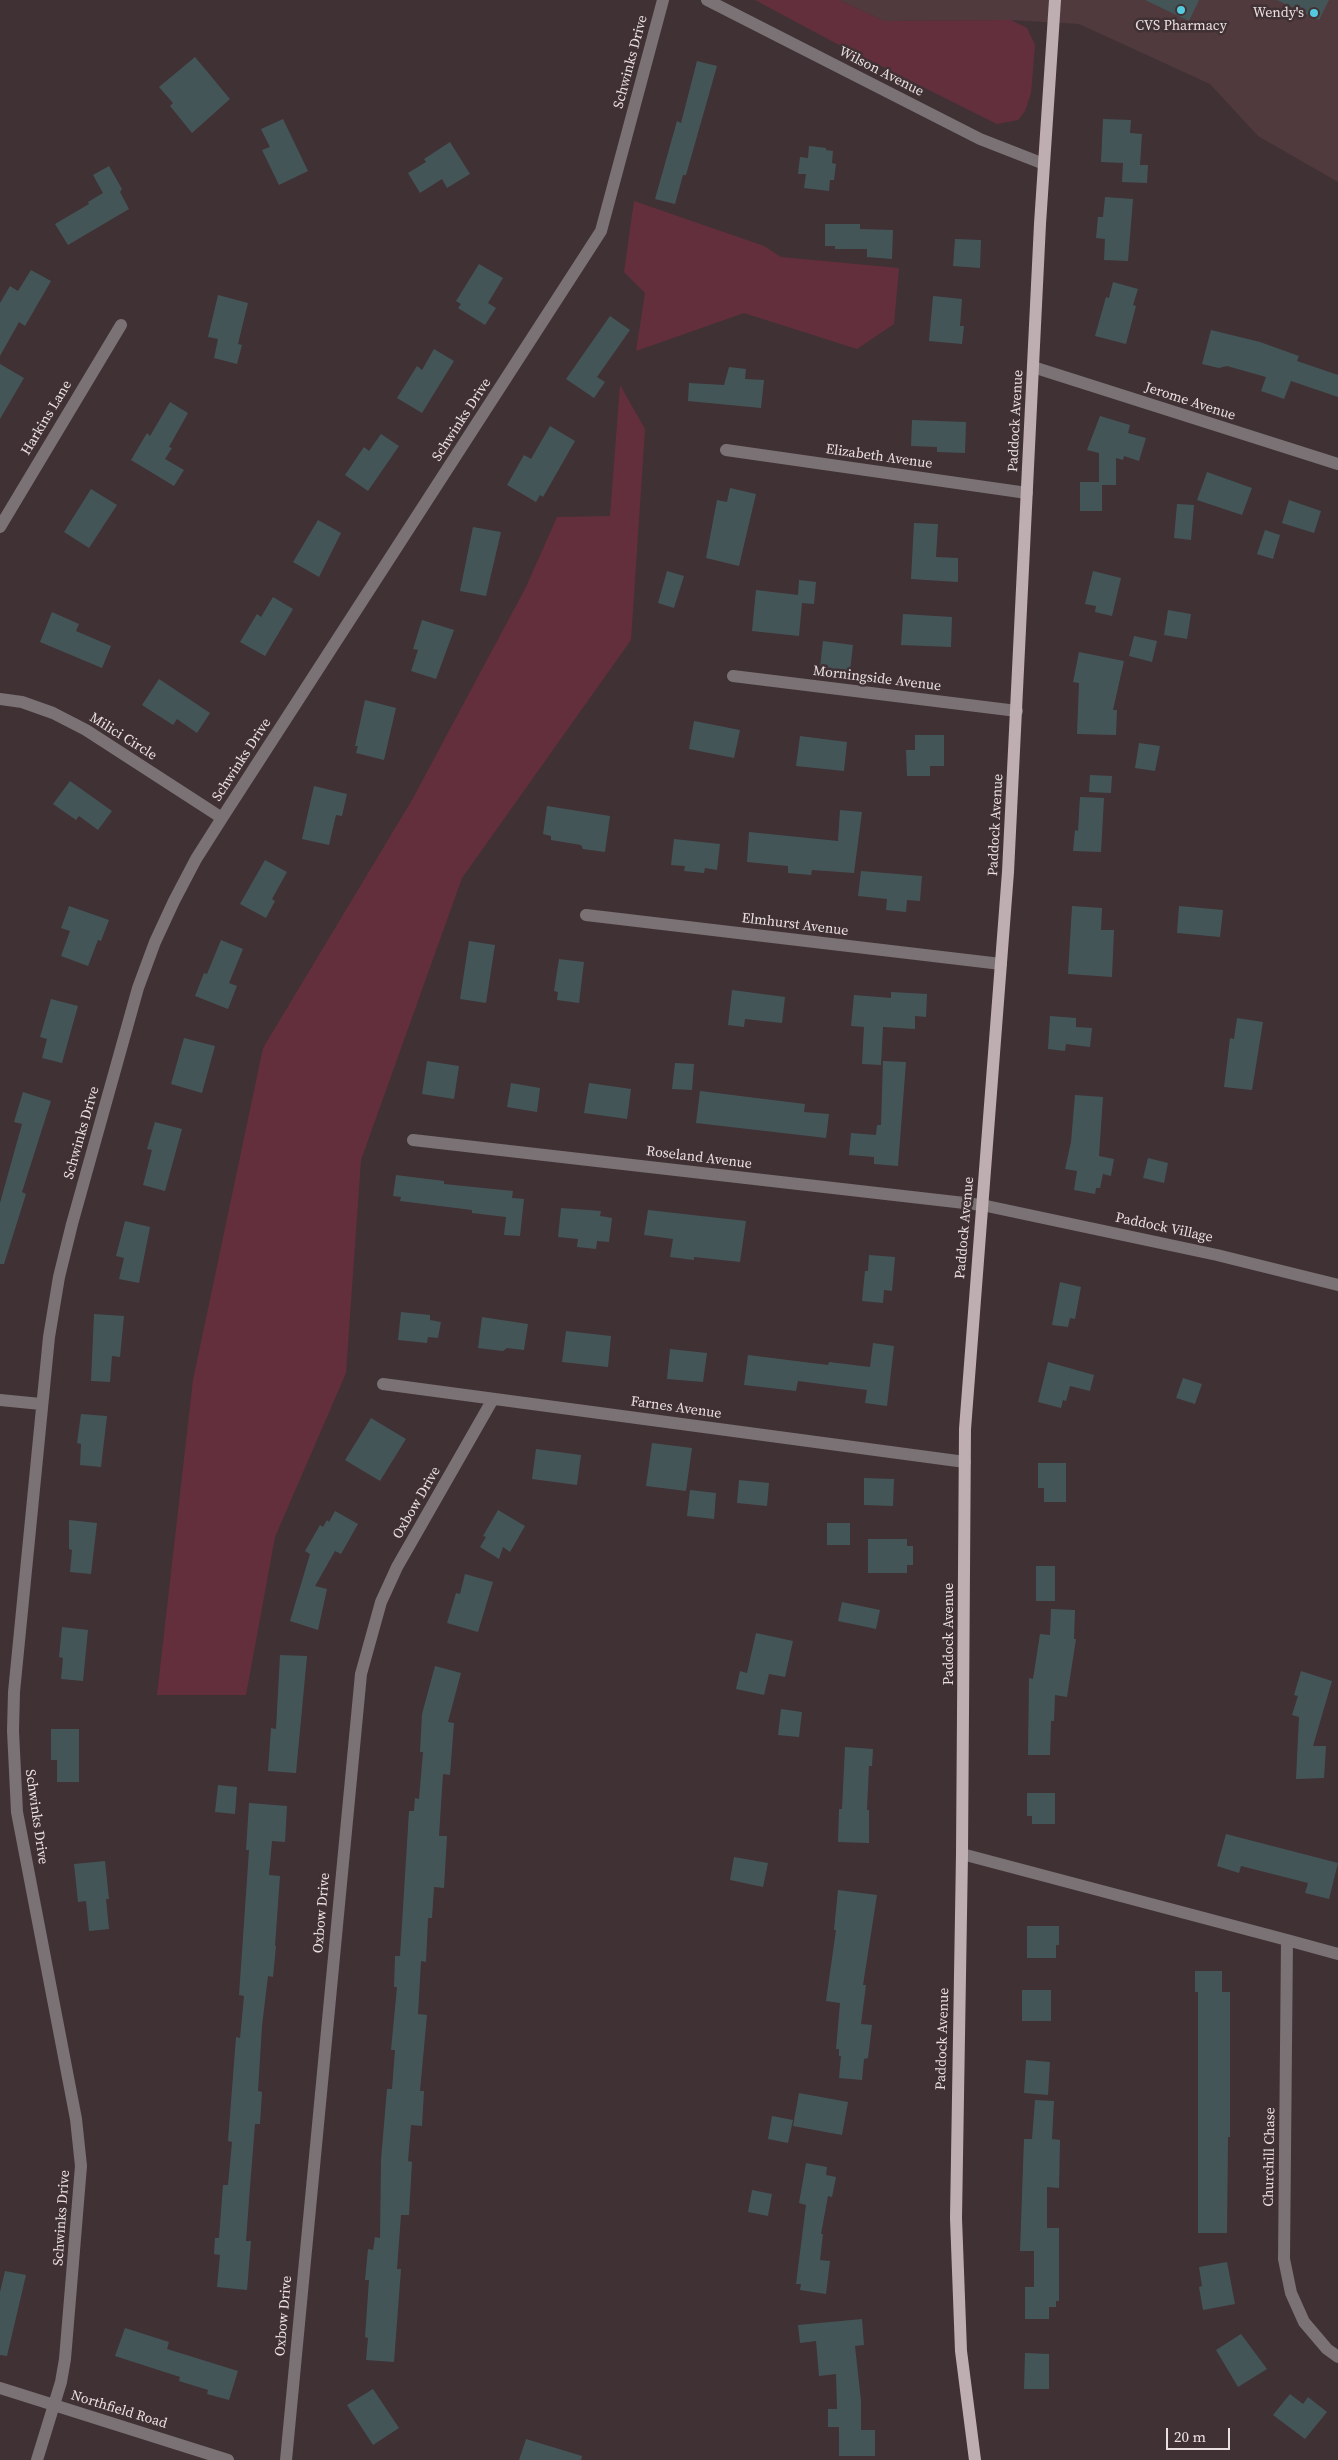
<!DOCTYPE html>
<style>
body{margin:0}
#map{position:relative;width:1338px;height:2460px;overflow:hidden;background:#403134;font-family:"Source Serif 4",serif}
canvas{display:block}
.scale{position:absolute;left:1166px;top:2428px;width:64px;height:22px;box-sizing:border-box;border:2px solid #eae0e2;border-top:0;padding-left:6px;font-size:15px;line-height:18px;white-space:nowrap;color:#eae0e2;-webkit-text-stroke:4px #403134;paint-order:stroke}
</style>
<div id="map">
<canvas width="1338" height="2460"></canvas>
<div class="scale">20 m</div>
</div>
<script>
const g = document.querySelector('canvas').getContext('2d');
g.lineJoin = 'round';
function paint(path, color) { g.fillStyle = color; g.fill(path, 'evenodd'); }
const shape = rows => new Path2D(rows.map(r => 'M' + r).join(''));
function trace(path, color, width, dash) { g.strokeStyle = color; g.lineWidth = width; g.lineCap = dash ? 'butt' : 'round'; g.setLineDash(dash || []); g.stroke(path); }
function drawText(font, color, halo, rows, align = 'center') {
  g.font = font + ' "Source Serif 4",serif'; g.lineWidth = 5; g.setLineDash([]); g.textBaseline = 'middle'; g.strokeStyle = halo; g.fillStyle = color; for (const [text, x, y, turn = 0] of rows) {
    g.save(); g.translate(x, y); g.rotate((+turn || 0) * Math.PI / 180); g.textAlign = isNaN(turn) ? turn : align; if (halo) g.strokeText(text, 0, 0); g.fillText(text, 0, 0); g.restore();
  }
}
const built = shape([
 [839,0,1338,0,1338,182,1258,136,1210,84,1079,24,1011,20,884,21]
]);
const green = shape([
 [755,0,839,0,884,21,1011,20,1027,28,1035,45,1031,93,1025,111,1018,120,997,124,839,45],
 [634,201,764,246,781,257,899,268,894,324,857,349,744,313,636,351,645,293,624,272],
 [620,385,645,429,631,640,462,878,361,1160,346,1373,275,1537,246,1695,157,1695,193,1380,263,1048,412,800,526,587,557,517,610,516]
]);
const building = shape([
 [1145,0,1199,0,1189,21],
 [1277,0,1329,0,1319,20],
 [195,57,230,99,192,133,170,106,173,103,159,87],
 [697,61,717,66,686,175,683,175,675,204,655,199,677,121,681,123],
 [283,119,308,171,279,185,262,150,270,147,261,129],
 [1103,119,1131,120,1130,133,1142,134,1140,165,1148,165,1147,183,1122,182,1123,163,1101,162],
 [450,142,470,174,447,188,442,179,420,193,408,173,426,162,424,159],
 [809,146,826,148,826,150,833,151,832,163,836,164,834,180,830,180,829,191,804,188,806,174,798,174,800,157,808,158],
 [109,166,122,189,120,192,129,209,68,245,55,224,89,204,88,202,103,193,93,175],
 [1105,197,1133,199,1128,261,1104,260,1105,239,1096,238,1098,217,1103,217],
 [825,224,860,224,860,229,893,230,892,259,867,257,867,249,835,249,835,246,825,246],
 [955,239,981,240,980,268,953,266],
 [479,264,503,278,488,303,496,308,485,325,458,308,461,304,456,301],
 [31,270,51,281,25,326,19,322,0,356,0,303,10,286,18,291],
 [1113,282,1138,289,1133,305,1136,306,1126,344,1095,336,1106,297,1109,298],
 [218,295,248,303,238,344,242,345,237,364,214,358,218,339,208,337],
 [933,296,962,299,960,326,964,326,962,344,929,341],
 [610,316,630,330,597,377,605,382,594,398,566,379],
 [1211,330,1260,342,1299,356,1297,361,1338,375,1338,397,1291,381,1284,399,1261,391,1266,377,1227,366,1219,368,1202,364],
 [434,349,454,361,422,413,397,398,417,366,422,370],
 [0,364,24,378,0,419],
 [729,367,746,369,745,379,764,380,761,408,688,401,689,383,724,385],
 [170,402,188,413,169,447,172,448,165,459,184,470,174,486,131,460,147,433,150,436],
 [1100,416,1130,425,1128,433,1146,438,1139,461,1124,456,1123,460,1116,458,1116,485,1102,485,1102,511,1080,511,1080,482,1099,482,1099,453,1087,450],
 [912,420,966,422,965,453,937,452,937,447,911,446],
 [550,426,575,441,543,497,540,495,536,502,507,485,524,455,531,459],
 [381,434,399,446,368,491,345,475,364,447,369,451],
 [1207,472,1252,488,1242,515,1197,500],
 [730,488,756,494,739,566,706,558,717,500,727,502],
 [91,489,117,505,89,548,64,532],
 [1289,500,1321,511,1314,533,1282,523],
 [1177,504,1194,505,1191,540,1174,538],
 [318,520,341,533,319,577,293,562],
 [914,523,938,524,936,557,958,558,958,582,911,579],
 [473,527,501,532,486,596,460,591],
 [1265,530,1280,535,1273,559,1257,554],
 [667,571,684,576,674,608,658,603],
 [1093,571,1121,578,1112,616,1095,612,1096,606,1085,604],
 [799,580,816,582,814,604,802,603,799,636,752,631,756,590,798,595],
 [273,597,293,609,265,656,240,642,257,614,261,617],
 [1168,610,1191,614,1187,639,1164,635],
 [52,612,79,624,76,631,111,646,102,668,40,642],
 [903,614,952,617,951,647,901,645],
 [422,620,454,630,436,679,411,671,418,650,413,649],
 [1134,636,1157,641,1152,662,1129,656],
 [823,641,853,645,850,671,820,667],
 [1079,652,1124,661,1113,710,1117,710,1116,735,1077,734,1079,683,1073,682],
 [159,679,210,713,197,733,177,719,173,725,142,705],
 [365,700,396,708,384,760,356,753,358,746,355,746],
 [694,721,740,730,734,758,689,749],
 [915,735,944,735,944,766,930,766,930,776,907,776,906,750,915,750],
 [800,736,847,742,844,771,796,766],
 [1139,743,1160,746,1155,771,1135,768],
 [1090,775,1112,776,1111,793,1089,792],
 [70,781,112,811,98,830,79,816,76,820,53,804],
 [314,786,347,794,342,816,336,815,329,845,302,839],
 [1080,797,1104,798,1101,852,1073,851,1075,830,1078,831],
 [547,806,610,816,605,852,583,849,581,845,551,840,551,836,543,834],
 [840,810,862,812,854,873,812,870,811,875,788,873,788,866,747,862,749,832,838,841],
 [674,839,720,844,717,870,705,868,704,873,684,871,685,866,671,865],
 [265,860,287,872,272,899,275,901,266,918,240,904],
 [861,871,922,876,920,901,907,900,906,912,886,910,887,899,858,896],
 [69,906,109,920,101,941,98,940,88,966,61,956,70,931,61,928],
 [1072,906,1102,908,1101,930,1114,930,1112,977,1068,974],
 [1179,906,1223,910,1220,937,1177,933],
 [221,940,243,949,229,983,237,986,228,1009,195,996,204,973,207,974],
 [469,941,495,945,486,1003,460,999],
 [559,959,584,962,579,1003,557,1000,558,992,554,991],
 [732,990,785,997,782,1023,745,1019,744,1027,728,1025],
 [891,992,927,994,926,1017,915,1016,915,1029,883,1027,881,1065,862,1064,864,1027,851,1026,854,995,891,998],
 [51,999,78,1006,62,1063,42,1058,47,1039,40,1037],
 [1050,1016,1076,1018,1076,1027,1092,1028,1090,1047,1066,1044,1065,1051,1048,1049],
 [1237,1018,1263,1022,1252,1090,1224,1087,1230,1038,1234,1039],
 [184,1038,215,1046,202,1093,171,1084],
 [427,1061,459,1066,454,1099,422,1094],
 [883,1061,906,1062,898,1166,874,1164,874,1157,849,1155,851,1133,876,1135,877,1125,881,1125],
 [675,1063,694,1064,692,1090,672,1089],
 [511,1083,540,1088,537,1112,507,1107],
 [589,1083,631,1089,627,1119,584,1113],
 [700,1091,805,1104,804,1112,829,1114,826,1138,696,1123],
 [23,1092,51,1101,22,1192,26,1194,4,1264,0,1264,0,1203,22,1124,14,1122],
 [1075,1095,1103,1097,1099,1156,1114,1159,1111,1176,1103,1174,1100,1188,1096,1188,1095,1194,1074,1190,1077,1171,1065,1169,1071,1142],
 [155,1122,182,1129,165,1191,143,1185,152,1150,147,1149],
 [1148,1158,1168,1163,1164,1183,1143,1178],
 [396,1175,444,1181,444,1184,513,1191,512,1198,524,1199,520,1236,504,1235,506,1217,472,1213,472,1210,400,1201,401,1197,393,1196],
 [561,1208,601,1211,600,1216,612,1218,609,1242,597,1241,596,1249,577,1247,578,1239,558,1237],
 [648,1210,746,1221,740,1262,694,1257,694,1260,670,1257,673,1239,644,1235],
 [125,1221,150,1227,139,1283,119,1279,124,1258,116,1256],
 [869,1255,895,1257,892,1291,884,1290,883,1303,862,1301,865,1271,868,1271],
 [1060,1282,1081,1287,1075,1319,1070,1318,1068,1327,1052,1325],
 [401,1312,430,1315,430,1320,441,1322,438,1338,428,1337,427,1343,398,1340],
 [94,1314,124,1316,120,1357,112,1356,110,1382,91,1381],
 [482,1317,528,1324,524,1350,507,1348,503,1351,478,1348],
 [566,1331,611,1336,608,1367,562,1362],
 [873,1343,894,1346,887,1406,865,1403,867,1390,798,1381,796,1391,744,1385,748,1355,828,1365,829,1362,870,1367],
 [670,1349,707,1353,703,1382,667,1379],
 [1048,1362,1094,1375,1090,1391,1070,1386,1066,1401,1063,1400,1061,1408,1038,1402],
 [1183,1378,1202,1384,1195,1404,1176,1398],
 [81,1414,107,1416,101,1467,80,1465,81,1444,77,1443],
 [371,1418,406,1439,380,1481,345,1460],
 [652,1443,692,1448,686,1491,646,1486],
 [536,1449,581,1455,577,1485,532,1479],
 [1038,1463,1066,1463,1066,1502,1044,1502,1044,1488,1038,1488],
 [864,1478,894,1479,893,1506,864,1505],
 [739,1480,769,1483,767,1506,737,1503],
 [690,1490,716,1493,714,1519,687,1516],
 [498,1510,525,1526,510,1552,503,1547,499,1559,480,1547,486,1537,483,1536],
 [335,1511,358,1524,341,1554,335,1551,315,1586,327,1589,318,1630,290,1621,310,1554,305,1551,320,1525,323,1527,327,1520,329,1522],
 [69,1520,97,1523,91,1574,70,1572,72,1550,69,1549],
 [827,1523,850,1523,850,1545,827,1545],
 [868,1539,907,1539,907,1546,913,1546,913,1565,907,1565,907,1573,868,1573],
 [1036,1566,1055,1566,1055,1601,1036,1601],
 [465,1574,493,1582,478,1632,447,1623,456,1593,460,1594],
 [842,1602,880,1610,876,1629,838,1621],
 [1051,1609,1075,1610,1074,1639,1076,1639,1067,1697,1055,1695,1054,1721,1051,1721,1050,1755,1028,1755,1029,1678,1033,1679,1040,1634,1050,1635],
 [62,1627,88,1630,83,1681,61,1679,63,1658,59,1657],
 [756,1633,793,1641,785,1677,769,1674,764,1695,736,1689,740,1671,747,1673],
 [280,1655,307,1656,296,1773,268,1771,271,1728,276,1729],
 [435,1666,461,1673,448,1722,454,1723,450,1775,443,1774,439,1836,447,1836,444,1888,434,1887,432,1918,428,1918,426,1962,421,1961,418,2014,427,2015,420,2091,424,2091,422,2126,411,2125,408,2161,412,2162,409,2215,401,2215,397,2269,401,2269,394,2362,366,2360,368,2338,365,2337,369,2280,365,2280,368,2249,373,2250,375,2237,380,2238,381,2160,387,2089,392,2089,395,2050,391,2050,397,1987,394,1987,395,1956,400,1956,409,1811,414,1811,415,1798,419,1799,423,1752,420,1752,422,1714],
 [1301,1671,1332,1681,1313,1746,1326,1746,1324,1778,1296,1779,1299,1717,1292,1715,1298,1696,1294,1695],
 [781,1709,802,1712,799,1737,778,1735],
 [51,1729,79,1729,79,1782,57,1782,57,1760,51,1760],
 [845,1747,873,1749,872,1766,869,1766,867,1810,869,1810,869,1843,838,1842,839,1809,842,1809],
 [218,1785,237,1787,235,1814,215,1812],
 [1027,1793,1055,1793,1055,1824,1032,1824,1032,1816,1027,1816],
 [249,1803,287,1806,285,1842,272,1841,269,1875,280,1876,275,1946,276,1946,273,1977,268,1976,262,2026,258,2091,262,2092,260,2124,255,2124,250,2187,246,2241,251,2241,247,2290,217,2287,220,2255,214,2254,215,2238,219,2238,223,2185,228,2185,232,2142,228,2141,236,2037,240,2038,244,1996,239,1995,249,1850,246,1850],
 [1226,1834,1338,1863,1329,1899,1305,1893,1308,1883,1241,1866,1239,1873,1217,1866],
 [734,1857,768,1863,763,1887,730,1880],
 [105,1861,109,1899,106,1899,109,1929,89,1931,86,1901,78,1902,74,1864],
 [838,1890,877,1895,863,1985,866,1985,861,2024,872,2025,868,2058,864,2059,862,2080,839,2078,841,2056,839,2056,839,2049,836,2049,840,2003,826,2001,836,1930,834,1930],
 [1027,1926,1059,1926,1059,1945,1056,1945,1056,1958,1027,1958],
 [1195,1971,1222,1971,1222,1992,1230,1992,1230,2137,1228,2137,1227,2233,1198,2233,1198,1992,1195,1992],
 [1022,1990,1051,1990,1051,2021,1022,2021],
 [1026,2060,1050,2062,1048,2095,1024,2093],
 [799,2093,848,2102,842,2135,793,2126],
 [1035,2100,1054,2101,1052,2139,1060,2140,1059,2188,1047,2187,1047,2228,1059,2228,1059,2301,1056,2301,1056,2307,1049,2307,1049,2319,1025,2319,1025,2287,1034,2287,1034,2251,1020,2251,1024,2139,1032,2139],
 [772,2116,793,2120,788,2143,768,2139],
 [806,2163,827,2167,826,2175,836,2177,832,2197,828,2196,821,2234,823,2234,820,2260,830,2261,826,2294,800,2290,801,2284,796,2284,806,2205,799,2203],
 [752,2190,772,2194,768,2216,748,2212],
 [1227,2262,1235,2304,1203,2310,1199,2287,1202,2286,1199,2267],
 [5,2271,26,2275,7,2356,0,2355,0,2292],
 [862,2319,864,2345,855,2346,861,2401,861,2430,875,2430,875,2456,839,2456,839,2427,828,2427,828,2409,837,2409,836,2374,819,2376,816,2341,800,2343,798,2325],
 [125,2328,169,2342,167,2349,238,2371,229,2400,207,2394,208,2390,179,2381,180,2377,115,2356],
 [1241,2334,1267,2369,1238,2387,1216,2350],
 [1025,2353,1049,2354,1049,2389,1024,2389],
 [373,2389,399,2428,373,2445,347,2405],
 [1290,2394,1303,2404,1308,2397,1327,2412,1305,2439,1273,2415],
 [526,2439,582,2456,581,2460,519,2460]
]);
const minor = shape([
 [707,0,980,139,1044,164],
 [1033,367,1338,464],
 [726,450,1027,493],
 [0,527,121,325],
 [733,676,1017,711],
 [0,699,22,702,53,713,86,730,222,818],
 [586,915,1001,964],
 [413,1140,982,1205,1217,1255,1338,1285],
 [383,1384,965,1462],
 [0,1400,41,1404],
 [962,1854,1287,1940],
 [1338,1954,1287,1940,1284,2259,1291,2293,1304,2322,1327,2349,1338,2357],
 [0,2388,228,2460],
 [37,2460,61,2382,65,2359,81,2166,76,2119,17,1812,13,1731,14,1692,49,1337,59,1277,72,1224,138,988,155,942,174,901,196,859,222,818,601,231,663,0],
 [286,2460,361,1674,381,1602,397,1567,493,1399]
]);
const major = shape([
 [975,2460,961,2351,956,2218,962,1854,965,1429,1008,872,1040,224,1055,0]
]);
const markers = [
 [1181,10,5,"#54cade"],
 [1314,13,5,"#54cade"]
];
const poiNames = [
 ["Wendy's",1304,13],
 ["CVS Pharmacy",1181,26,"center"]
];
const streetNames = [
 ["Schwinks Drive",631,62,-75],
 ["Wilson Avenue",881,72,27],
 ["Jerome Avenue",1190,402,18],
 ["Harkins Lane",47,418,-59],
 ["Schwinks Drive",462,420,-57],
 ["Paddock Avenue",1016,421,-87],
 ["Elizabeth Avenue",879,457,8],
 ["Morningside Avenue",877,679,7],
 ["Milici Circle",123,737,32],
 ["Schwinks Drive",242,760,-57],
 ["Paddock Avenue",996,825,-87],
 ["Elmhurst Avenue",795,925,7],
 ["Schwinks Drive",82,1133,-74],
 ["Roseland Avenue",699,1158,7],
 ["Paddock Avenue",965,1228,-85],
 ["Paddock Village",1164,1228,12],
 ["Farnes Avenue",676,1408,8],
 ["Oxbow Drive",417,1503,-60],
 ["Paddock Avenue",949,1634,-90],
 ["Schwinks Drive",36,1817,82],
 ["Oxbow Drive",322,1913,-85],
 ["Paddock Avenue",943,2039,-88],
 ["Churchill Chase",1270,2157,-89],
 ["Schwinks Drive",62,2218,-86],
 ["Oxbow Drive",284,2316,-85],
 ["Northfield Road",119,2410,17]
];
paint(built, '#503a3e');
paint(green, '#642f3d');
paint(building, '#445558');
trace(minor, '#7a7274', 12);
trace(major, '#beaeb1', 12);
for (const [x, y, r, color] of markers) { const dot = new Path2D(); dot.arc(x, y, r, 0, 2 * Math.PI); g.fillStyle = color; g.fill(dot); trace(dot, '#403134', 2); }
drawText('14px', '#eae0e2', '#403134', poiNames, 'right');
drawText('14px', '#eae0e2', '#403134', streetNames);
</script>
